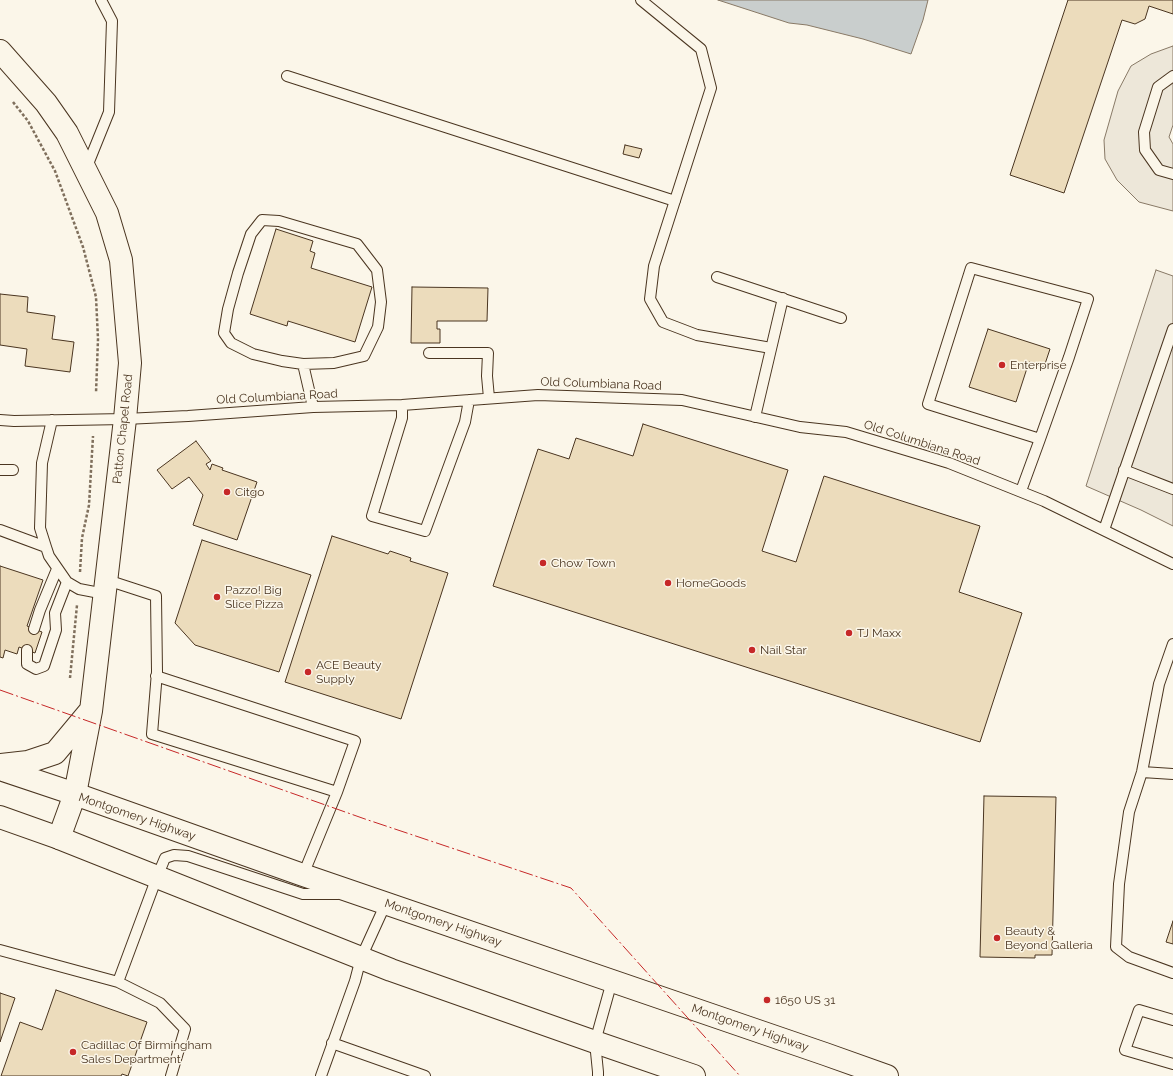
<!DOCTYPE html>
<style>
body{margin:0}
canvas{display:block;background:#fbf6e9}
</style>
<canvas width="1173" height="1076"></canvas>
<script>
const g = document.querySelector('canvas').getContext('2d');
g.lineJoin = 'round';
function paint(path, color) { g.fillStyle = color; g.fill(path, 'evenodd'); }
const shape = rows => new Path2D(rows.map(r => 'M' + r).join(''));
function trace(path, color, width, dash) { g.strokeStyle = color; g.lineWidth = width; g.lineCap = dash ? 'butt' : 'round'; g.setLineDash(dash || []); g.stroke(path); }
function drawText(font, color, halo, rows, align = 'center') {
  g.font = font + ' Raleway,sans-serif'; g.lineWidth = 3; g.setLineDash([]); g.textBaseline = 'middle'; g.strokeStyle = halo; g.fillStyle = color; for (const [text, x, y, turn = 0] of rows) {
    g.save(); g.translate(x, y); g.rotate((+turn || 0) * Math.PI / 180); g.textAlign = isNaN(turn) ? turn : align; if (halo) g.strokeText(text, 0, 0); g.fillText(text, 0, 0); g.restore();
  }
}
const parking = shape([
 [1173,46,1173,125,1169,137,1173,144,1173,211,1139,202,1117,180,1105,159,1104,140,1118,91,1131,66,1151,54,1173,46],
 [1156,270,1173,276,1173,526,1141,510,1086,486,1156,270]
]);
const water = shape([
 [718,0,928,0,923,20,911,54,863,39,807,25,789,23,718,0]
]);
const building = shape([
 [1068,0,1173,0,1173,14,1149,6,1145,19,1135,24,1122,20,1064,193,1010,175,1068,0],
 [625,145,642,149,639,158,623,154,625,145],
 [276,229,313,241,310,251,315,253,311,268,372,287,355,342,288,321,287,326,250,314,276,229],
 [412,287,488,288,487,321,437,321,437,329,440,329,440,343,411,343,412,287],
 [0,294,28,297,27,312,55,316,52,339,74,342,70,372,25,366,27,349,0,345,0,294],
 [988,329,1050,349,1044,367,1029,362,1016,402,969,387,988,329],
 [643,424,788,470,762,551,796,562,824,476,980,526,959,592,1022,613,980,742,493,586,538,449,569,459,576,438,633,456,643,424],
 [196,441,211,461,206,464,210,470,212,464,223,468,222,470,257,482,237,540,193,525,203,495,189,477,172,489,157,470,196,441],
 [332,536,388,554,390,551,411,558,410,561,448,573,401,719,285,682,332,536],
 [202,540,311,575,279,672,195,645,175,623,202,540],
 [0,566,43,580,27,626,42,632,35,653,19,647,17,654,5,650,3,658,0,657,0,566],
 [984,796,1056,797,1052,955,1035,955,1035,958,980,957,984,796],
 [1173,921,1173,944,1166,942,1173,921],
 [56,990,147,1022,128,1076,122,1074,121,1076,1,1076,20,1022,42,1030,56,990],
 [0,993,15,998,0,1042,0,993]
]);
const path = shape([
 [13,102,28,121,55,171,83,247,96,297,98,339,96,393],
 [80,572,82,538,89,505,93,436],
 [70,678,77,605]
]);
const lane = shape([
 [641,0,701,49,711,88,654,266,650,299,663,322,697,335,771,348],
 [287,76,675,201],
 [1173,76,1158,87,1144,132,1145,150,1159,170,1173,174],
 [86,169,109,112,112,21,101,0],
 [717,277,841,318],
 [429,353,488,353,487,376,489,398],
 [303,364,282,361,253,354,231,343,224,333,228,309,238,273,251,234,262,220,279,221,357,244,377,270,381,302,378,327,364,356,334,363,303,364,313,407],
 [402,405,402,418,372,516,425,531,465,422,469,400],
 [755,417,783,298],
 [0,420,14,421,125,419,188,416,313,407,402,405,538,395,682,400,800,427,846,432,949,463,1044,501,1173,564],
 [52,420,42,463,40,528,46,547,49,556,67,582,79,589,105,594],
 [0,470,13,470],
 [1124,470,1173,489],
 [1021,491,1040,439,1069,357,1088,299,971,268,928,404,1040,439],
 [0,530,46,547],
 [1104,530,1173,329],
 [107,580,156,596,157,672,152,734,337,792,303,875],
 [34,629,40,610,57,569],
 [1173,644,1159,684,1142,772,1129,812,1119,884,1116,947,1129,957,1173,973],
 [27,650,27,664,36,669,44,666,56,630,55,613,67,582],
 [156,676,355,741,337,792],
 [1142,772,1173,774],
 [0,950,118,982],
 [1173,1020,1139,1010,1125,1050,1173,1064],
 [332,1043,425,1076],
 [171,1076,185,1029,160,1003,118,982,157,877,165,858,174,855,188,856,303,894,338,894],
 [321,1076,355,981,361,958,386,903],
 [598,1076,598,1072,595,1042,612,981]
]);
const secondary = shape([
 [0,51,46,103,67,133,107,213,121,260,130,363,125,419,91,711,75,794,59,838],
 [0,765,28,762,55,753,90,711]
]);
const primary = shape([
 [0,769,75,794,303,875,825,1054,887,1076],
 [0,817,59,838,391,970,595,1042,694,1076]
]);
const power = shape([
 [0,690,365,819,571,888,740,1076]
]);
const markers = [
 [1002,365,4,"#c62828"],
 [227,492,4,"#c62828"],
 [543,563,4,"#c62828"],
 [668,583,4,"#c62828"],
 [217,597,4,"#c62828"],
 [849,633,4,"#c62828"],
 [752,650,4,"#c62828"],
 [308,672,4,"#c62828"],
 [997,938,4,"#c62828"],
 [767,1000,4,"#c62828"],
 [73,1052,4,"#c62828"]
];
const poiNames = [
 ["Enterprise",1010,365],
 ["Citgo",235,492],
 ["Chow Town",551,563],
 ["HomeGoods",676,583],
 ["Pazzo! Big",225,590],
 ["Slice Pizza",225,604],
 ["TJ Maxx",857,633],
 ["Nail Star",760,650],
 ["ACE Beauty",316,665],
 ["Supply",316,679],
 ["Beauty &",1005,931],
 ["Beyond Galleria",1005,945],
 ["1650 US 31",775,1000],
 ["Cadillac Of Birmingham",81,1045],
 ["Sales Department",81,1059]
];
const streetNames = [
 ["Old Columbiana Road",601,384,2],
 ["Old Columbiana Road",277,397,-3],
 ["Patton Chapel Road",123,429,-84],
 ["Old Columbiana Road",922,443,18],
 ["Montgomery Highway",137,817,19],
 ["Montgomery Highway",443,923,19],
 ["Montgomery Highway",750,1028,19]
];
paint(parking, '#ede7d9');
trace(parking, '#887966', 1);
paint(water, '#c9cecd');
trace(water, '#887966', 1);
paint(building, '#ecdcbc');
trace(building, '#4a3520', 1);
trace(lane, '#4a3520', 12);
trace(secondary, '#4a3520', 24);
trace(primary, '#4a3520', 24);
trace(path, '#7f6f5c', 2.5, [3, 2]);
trace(lane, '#fbf6e9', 10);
trace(secondary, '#fbf6e9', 22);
trace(primary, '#fbf6e9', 22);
trace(power, '#c62828', 1, [14, 3, 2, 3]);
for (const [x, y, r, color] of markers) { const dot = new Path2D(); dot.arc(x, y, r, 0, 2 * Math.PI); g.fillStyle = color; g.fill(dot); trace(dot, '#fbf6e9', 1.5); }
drawText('12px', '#4a3520', '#fbf6e9', poiNames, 'left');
drawText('12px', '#4a3520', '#fbf6e9', streetNames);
</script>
